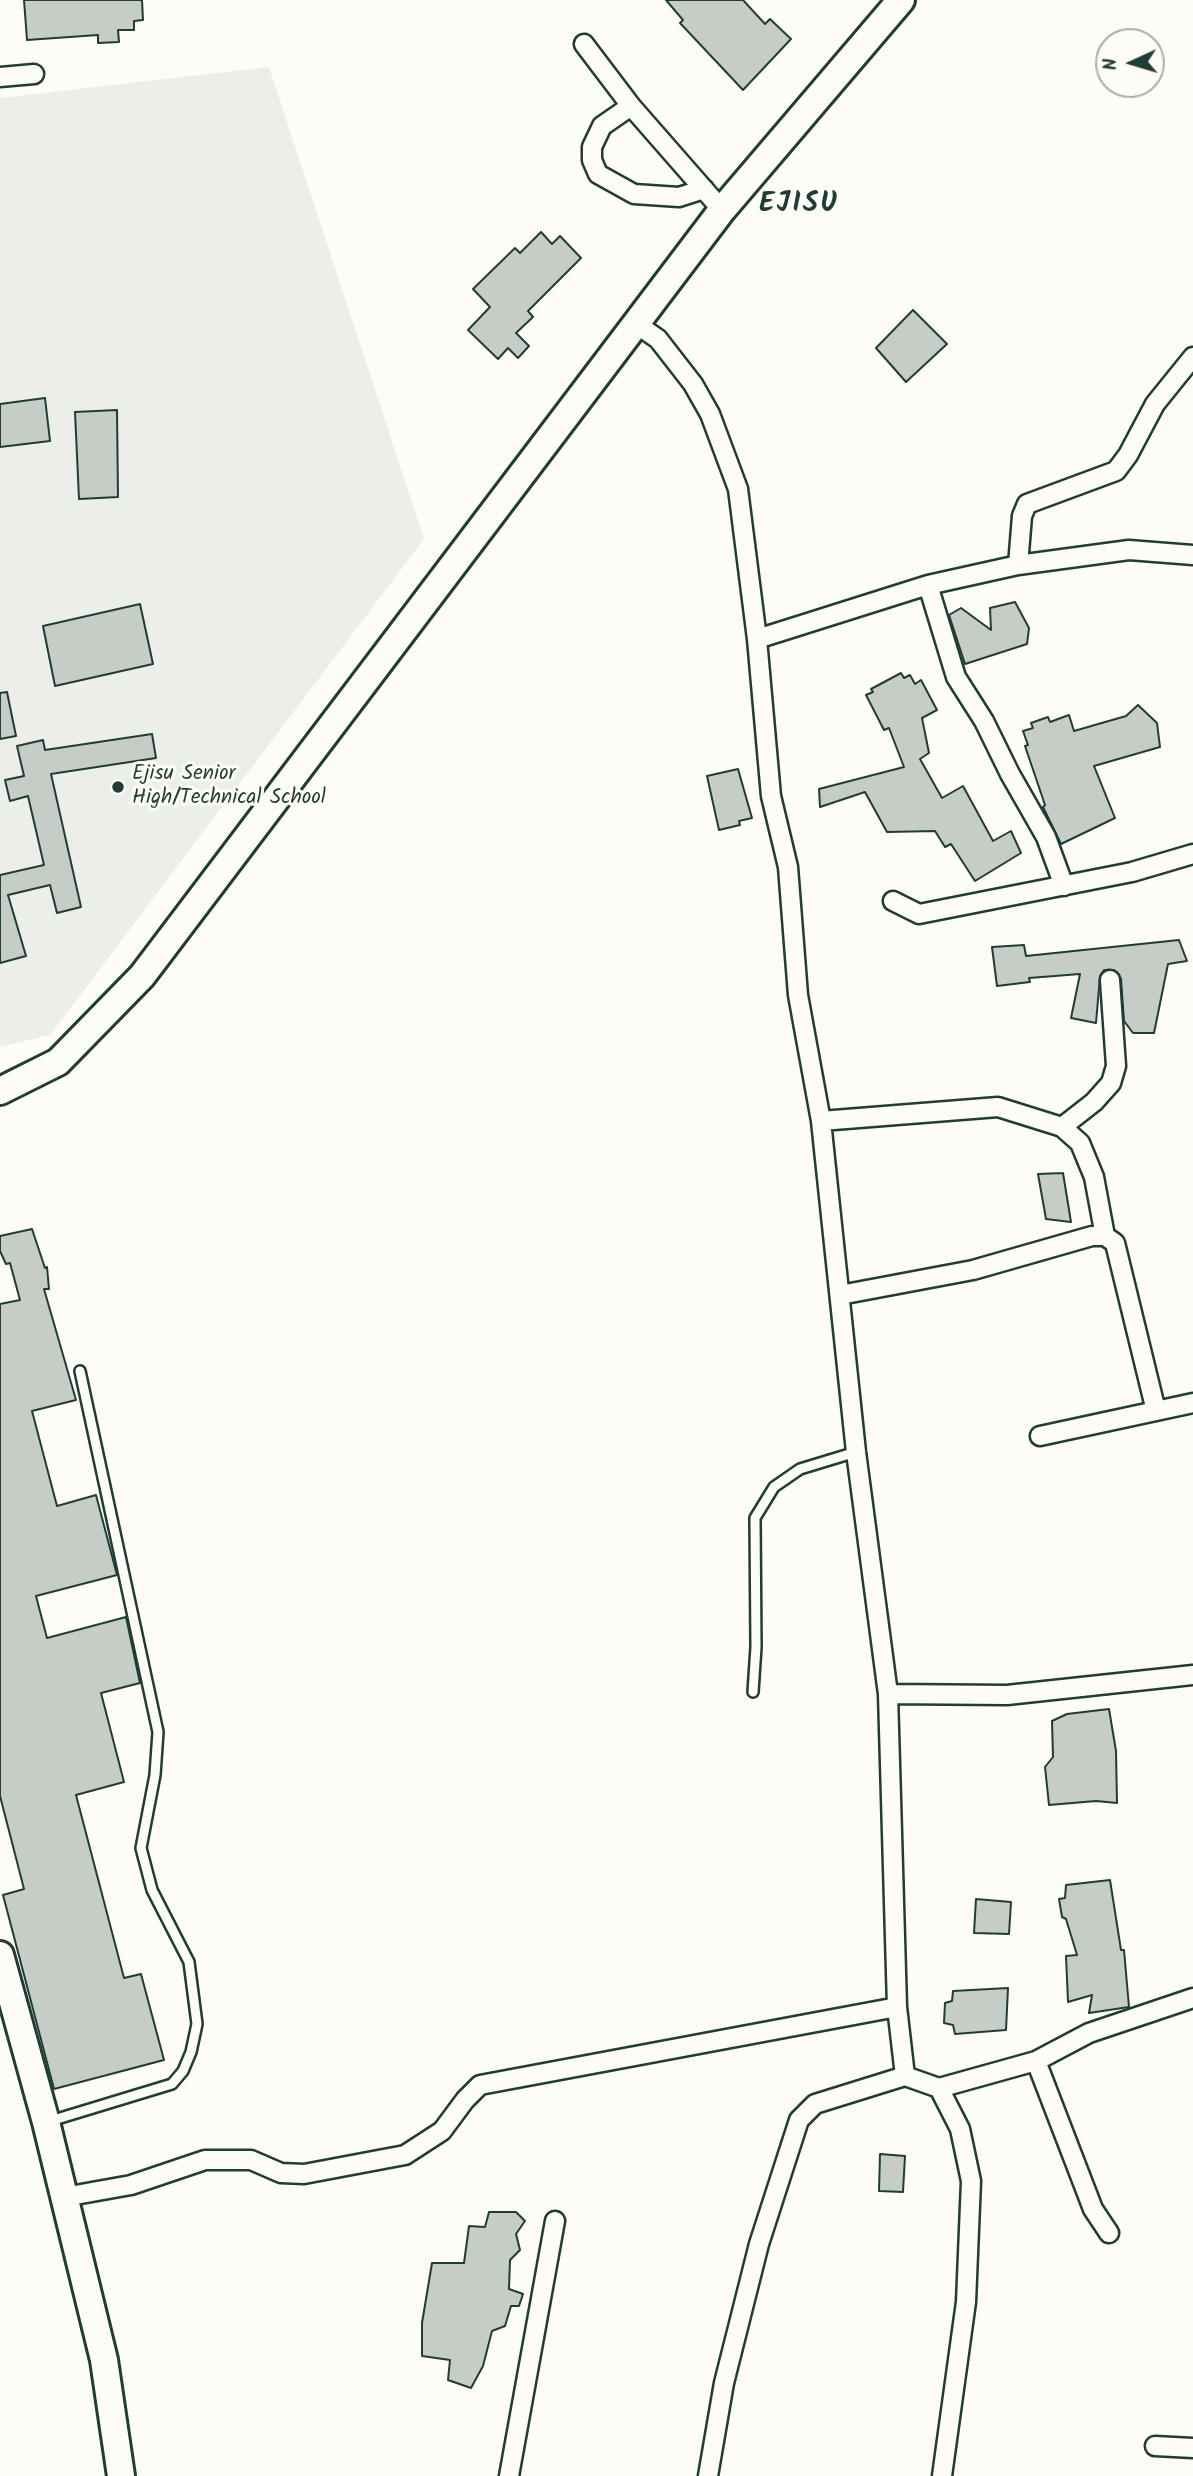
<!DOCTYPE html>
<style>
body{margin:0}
#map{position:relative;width:1193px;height:2476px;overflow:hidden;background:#fdfcf7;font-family:Kalam,sans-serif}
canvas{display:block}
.north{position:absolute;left:1095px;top:28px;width:70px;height:70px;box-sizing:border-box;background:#fdfcf7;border:2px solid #a4b0a9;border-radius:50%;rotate:266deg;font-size:19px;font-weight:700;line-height:28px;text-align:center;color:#1f3d34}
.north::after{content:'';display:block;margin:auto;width:24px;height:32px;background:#1f3d34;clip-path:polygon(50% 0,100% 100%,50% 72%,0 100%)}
</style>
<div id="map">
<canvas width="1193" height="2476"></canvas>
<div class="north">N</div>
</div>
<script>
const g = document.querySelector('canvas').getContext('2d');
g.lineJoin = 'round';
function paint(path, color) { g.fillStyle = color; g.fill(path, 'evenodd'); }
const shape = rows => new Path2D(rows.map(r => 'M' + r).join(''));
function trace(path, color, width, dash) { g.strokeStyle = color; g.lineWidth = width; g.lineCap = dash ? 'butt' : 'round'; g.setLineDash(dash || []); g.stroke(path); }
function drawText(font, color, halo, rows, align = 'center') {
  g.font = font + ' Kalam,sans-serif'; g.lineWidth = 6; g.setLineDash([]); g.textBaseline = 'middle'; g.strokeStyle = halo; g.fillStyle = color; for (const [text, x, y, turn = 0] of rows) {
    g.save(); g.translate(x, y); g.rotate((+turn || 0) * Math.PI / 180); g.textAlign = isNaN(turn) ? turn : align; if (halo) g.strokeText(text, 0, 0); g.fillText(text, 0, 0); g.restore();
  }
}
const built = shape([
 [269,67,424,539,50,1035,0,1047,0,98]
]);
const building = shape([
 [24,0,142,0,143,20,134,21,134,30,118,30,119,42,98,43,98,35,27,40,24,0],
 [666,0,743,0,765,24,770,19,791,39,743,90,680,23,683,20,666,0],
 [541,232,552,244,560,236,581,258,528,311,533,317,516,333,529,346,518,358,508,348,498,359,468,330,490,307,473,289,515,248,520,253,541,232],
 [913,310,947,344,906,382,876,348,913,310],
 [45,398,50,441,0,447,0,404,45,398],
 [117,410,118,497,79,499,75,412,117,410],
 [1015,602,1029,628,1027,644,965,664,949,615,961,608,991,630,990,608,1015,602],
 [140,604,153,664,55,686,43,626,140,604],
 [901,673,904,678,910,675,915,684,921,680,937,710,922,718,929,753,920,759,942,798,963,786,993,841,1011,831,1021,853,975,881,951,844,945,847,935,831,887,832,865,792,820,807,819,789,904,767,889,728,884,730,866,695,873,692,871,689,901,673],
 [7,692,16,736,0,739,0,693,7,692],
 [1138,705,1157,723,1160,747,1094,766,1115,818,1061,844,1043,807,1045,805,1025,746,1028,745,1023,731,1033,728,1031,723,1048,717,1050,722,1069,715,1074,731,1126,716,1138,705],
 [152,734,156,758,51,774,81,907,57,913,50,885,8,895,26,956,0,963,0,875,44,865,28,796,10,801,5,780,24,776,17,746,43,740,45,750,152,734],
 [738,769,752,818,739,821,740,825,719,830,707,776,738,769],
 [1179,940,1187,961,1168,964,1154,1033,1133,1033,1124,1021,1121,979,1114,970,1104,970,1100,976,1096,1023,1071,1018,1080,974,1029,978,1030,982,997,986,992,947,1024,945,1026,956,1179,940],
 [1063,1173,1071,1222,1046,1219,1038,1174,1063,1173],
 [32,1229,45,1268,47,1267,49,1289,44,1289,76,1400,32,1411,57,1506,96,1495,117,1575,36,1596,47,1638,126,1617,140,1683,101,1693,124,1782,76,1795,124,1978,141,1974,164,2060,54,2089,3,1895,24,1889,0,1796,0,1304,20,1300,10,1263,6,1264,0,1251,0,1236,32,1229],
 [1109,1709,1116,1751,1117,1803,1096,1801,1049,1805,1045,1767,1053,1757,1052,1721,1067,1714,1109,1709],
 [1110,1880,1121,1950,1124,1950,1129,2007,1089,2013,1092,1995,1068,2002,1066,1956,1077,1955,1066,1919,1062,1917,1059,1899,1065,1898,1066,1885,1110,1880],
 [976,1899,1011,1902,1009,1934,974,1933,976,1899],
 [1008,1988,1006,2030,955,2034,953,2025,944,2023,945,2003,952,2001,953,1991,1008,1988],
 [880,2154,905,2156,903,2192,879,2191,880,2154],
 [489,2212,516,2212,525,2221,516,2234,520,2250,510,2260,509,2289,523,2294,519,2306,511,2306,505,2326,492,2331,483,2366,471,2388,448,2380,450,2360,422,2356,422,2323,432,2263,464,2263,469,2226,485,2227,489,2212]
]);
const lane = shape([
 [753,1692,756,1647,755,1518,774,1487,800,1469,856,1452],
 [47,2122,172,2084,183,2071,191,2052,197,2024,189,1962,152,1890,141,1848,155,1775,158,1732,80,1371]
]);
const street = shape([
 [584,44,631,106,722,210],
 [0,77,34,74],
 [631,106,602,126,592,147,592,160,598,174,634,194,679,197,704,189],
 [635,323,658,339,693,384,710,414,738,489,757,639,771,796,788,867,798,995,821,1121,856,1452,888,1694,897,2007,905,2076],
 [1018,565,1022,516,1027,504,1116,471,1128,455,1155,404,1193,357],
 [928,585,956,677,984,721,1010,774,1046,837,1064,886],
 [757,639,928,585,1018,565,1129,550,1193,555],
 [893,901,919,914,1132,872,1193,854],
 [821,1121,998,1107,1062,1127,1080,1143,1094,1177,1105,1236],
 [1062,1127,1094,1102,1111,1083,1116,1066,1110,980],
 [840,1295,973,1270,1092,1236,1105,1236,1115,1243,1156,1411],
 [1040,1436,1193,1403],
 [888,1694,1007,1695,1193,1675],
 [1036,2061,1093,2209,1109,2233],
 [939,2088,1036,2061,1089,2033,1193,1998],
 [64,2197,131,2185,205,2160,251,2160,281,2173,304,2174,405,2155,442,2131,465,2100,480,2085,897,2007],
 [1155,2446,1193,2448],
 [509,2476,555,2221],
 [708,2476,724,2383,759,2244,799,2120,815,2104,905,2076,939,2088,960,2129,971,2181,966,2302,942,2476]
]);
const secondary = shape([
 [0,1091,58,1062,142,976,722,210,901,0],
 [0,1955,46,2122,104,2360,121,2476]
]);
const markers = [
 [118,787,7,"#1f3d34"]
];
const poiNames = [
 ["Ejisu Senior",132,775],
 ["High/Technical School",132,799]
];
const districtNames = [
 ["EJISU",799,206]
];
paint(built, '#eceee9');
paint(building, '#c6cdc7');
trace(building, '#1f3d34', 2);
trace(lane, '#1f3d34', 14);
trace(street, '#1f3d34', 23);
trace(secondary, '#1f3d34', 32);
trace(lane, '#fdfcf7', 9);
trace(street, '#fdfcf7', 18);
trace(secondary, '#fdfcf7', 26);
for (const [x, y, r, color] of markers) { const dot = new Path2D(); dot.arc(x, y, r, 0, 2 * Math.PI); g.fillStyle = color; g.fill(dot); trace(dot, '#fdfcf7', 2.5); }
drawText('21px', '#1f3d34', '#fdfcf7', poiNames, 'left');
g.letterSpacing = '2px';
drawText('bold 28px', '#1f3d34', '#fdfcf7', districtNames);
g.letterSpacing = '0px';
</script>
